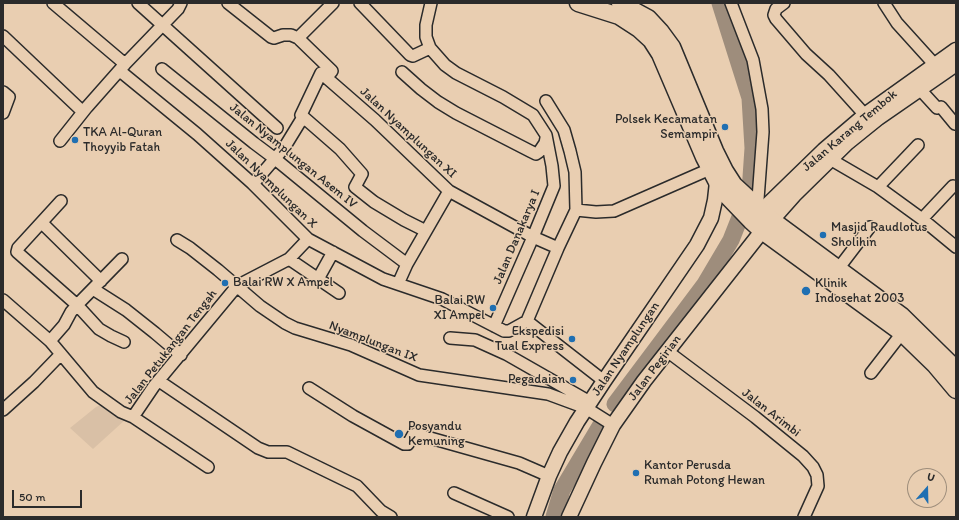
<!DOCTYPE html>
<style>
body{margin:0}
#map{position:relative;width:959px;height:520px;overflow:hidden;background:#e9ceb1;font-family:Itim,sans-serif}
canvas{display:block}
.frame{position:absolute;inset:0;border:4px solid #2b2b2b;pointer-events:none}
.north{position:absolute;left:907px;top:468px;width:40px;height:40px;box-sizing:border-box;background:#e9ceb1;border:1px solid #9d8d7b;border-radius:50%;rotate:20deg;font-size:11px;font-weight:700;line-height:16px;text-align:center;color:#2b2b2b}
.north::after{content:'';display:block;margin:auto;width:14px;height:18px;background:#1f6fb2;clip-path:polygon(50% 0,100% 100%,50% 72%,0 100%)}
.scale{position:absolute;left:12px;top:490px;width:70px;height:18px;box-sizing:border-box;border:2px solid #2b2b2b;border-top:0;padding-left:5px;font-size:12px;line-height:14px;white-space:nowrap;color:#2b2b2b;-webkit-text-stroke:3px #e9ceb1;paint-order:stroke}
</style>
<div id="map">
<canvas width="959" height="520"></canvas>
<div class="frame"></div>
<div class="north">U</div>
<div class="scale">50 m</div>
</div>
<script>
const g = document.querySelector('canvas').getContext('2d');
g.lineJoin = 'round';
function paint(path, color) { g.fillStyle = color; g.fill(path, 'evenodd'); }
const shape = rows => new Path2D(rows.map(r => 'M' + r).join(''));
function trace(path, color, width, dash) { g.strokeStyle = color; g.lineWidth = width; g.lineCap = dash ? 'butt' : 'round'; g.setLineDash(dash || []); g.stroke(path); }
function drawText(font, color, halo, rows, align = 'center') {
  g.font = font + ' Itim,sans-serif'; g.lineWidth = 3; g.setLineDash([]); g.textBaseline = 'middle'; g.strokeStyle = halo; g.fillStyle = color; for (const [text, x, y, turn = 0] of rows) {
    g.save(); g.translate(x, y); g.rotate((+turn || 0) * Math.PI / 180); g.textAlign = isNaN(turn) ? turn : align; if (halo) g.strokeText(text, 0, 0); g.fillText(text, 0, 0); g.restore();
  }
}
const built = shape([
 [102,404,125,420,93,449,70,428,96,407]
]);
const river = shape([
 [615,404,705,284,731,240,750,192,753,148,750,98,720,3],
 [554,517,562,490,602,423]
]);
const minor = shape([
 [53,3,125,64],
 [138,3,277,128],
 [228,3,271,37,274,38,283,35,291,35,298,38,332,71,327,77],
 [360,3,410,55,413,56,430,48],
 [431,3,426,25,426,37,430,48,445,65,456,73,503,97,533,115,546,135,552,166,554,186,533,237,494,326],
 [731,3,753,60,762,109,763,132,758,199,757,207,754,210],
 [784,3,776,9,774,15,776,19,806,54,829,75,865,115],
 [884,3,897,23,935,65],
 [3,36,83,112],
 [298,38,333,3],
 [162,69,254,143,274,158,363,231,407,264],
 [120,71,197,134,253,184,308,239,383,279,442,299,504,331,509,331,527,321],
 [402,72,421,89,438,102,456,113,530,151,536,154,539,152,545,143,546,138],
 [915,84,937,108,941,107,955,124],
 [3,92,9,97,3,113],
 [546,101,564,130,570,151,575,172,576,210,558,248,527,321,604,381],
 [60,141,87,107,125,64,178,9,181,3],
 [823,155,878,187,922,219,956,247],
 [253,184,284,148,303,117],
 [878,187,918,145],
 [61,201,18,248,17,252,77,305,99,329,111,336,124,342],
 [576,210,596,212,614,211,710,169],
 [922,219,953,186],
 [42,223,101,281],
 [426,231,404,220,374,202,355,187,362,174,340,149,301,115,321,73,375,120,449,191,533,237,558,248],
 [177,240,190,248,218,270,260,306,285,323,295,328,351,345,419,375,548,394,586,408,613,425],
 [289,259,339,293],
 [838,269,870,227],
 [318,279,333,252],
 [398,284,407,264,449,191],
 [93,289,126,310,155,333,181,355],
 [3,300,50,341,93,392,121,412,133,417,154,386,237,286,289,259,308,239],
 [450,338,475,340,506,354,590,402],
 [50,341,64,325,71,312,77,305,122,259],
 [667,351,755,417,803,456,813,467,817,475,818,486,804,517],
 [871,373,902,333],
 [159,381,258,448,268,452,287,452,357,486,381,511,391,517],
 [309,388,353,416,404,444,408,444,413,435,416,434,519,463,549,476],
 [3,410,34,382,61,354],
 [133,417,208,467],
 [454,493,508,517]
]);
const major = shape([
 [754,218,824,150,865,115,956,50],
 [534,517,549,476,560,452,577,422,604,381,697,245,711,218,715,200,717,182],
 [569,517,594,463,613,425,644,381,762,231,794,195,847,143,878,118,956,64]
]);
const highway = shape([
 [578,3,619,16,639,29,651,40,660,54,704,157,717,182,725,194,751,221,762,231,902,333,935,365,956,390],
 [620,3,648,18,661,32,672,47,715,151,725,171,734,185,772,220,902,316,956,369]
]);
const markers = [
 [725,127,4,"#1f6fb2"],
 [75,140,4,"#1f6fb2"],
 [823,235,4,"#1f6fb2"],
 [225,283,4,"#1f6fb2"],
 [806,291,5,"#1f6fb2"],
 [493,308,4,"#1f6fb2"],
 [572,339,4,"#1f6fb2"],
 [573,380,4,"#1f6fb2"],
 [399,434,5,"#1f6fb2"],
 [636,473,4,"#1f6fb2"]
];
const poiNames = [
 ["Polsek Kecamatan",717,120,"right"],
 ["Semampir",717,135,"right"],
 ["TKA Al-Quran",83,133],
 ["Thoyyib Fatah",83,148],
 ["Masjid Raudlotus",831,228],
 ["Sholihin",831,243],
 ["Balai RW X Ampel",233,283],
 ["Klinik",815,284],
 ["Indosehat 2003",815,299],
 ["Balai RW",485,301,"right"],
 ["XI Ampel",485,316,"right"],
 ["Ekspedisi",564,332,"right"],
 ["Tual Express",564,347,"right"],
 ["Pegadaian",565,380,"right"],
 ["Posyandu",408,427],
 ["Kemuning",408,442],
 ["Kantor Perusda",644,466],
 ["Rumah Potong Hewan",644,481]
];
const streetNames = [
 ["Jalan Karang Tembok",850,131,-40],
 ["Jalan Nyamplungan XI",408,133,43],
 ["Jalan Nyamplungan Asem IV",293,156,39],
 ["Jalan Nyamplungan X",271,184,44],
 ["Jalan Danakarya I",517,237,-67],
 ["Nyamplungan IX",373,342,21],
 ["Jalan Petukangan Tengah",171,347,-52],
 ["Jalan Nyamplungan",626,349,-56],
 ["Jalan Pegirian",655,368,-53],
 ["Jalan Arimbi",771,413,38]
];
paint(built, '#d9c0a6');
trace(river, '#9e8d7c', 17);
trace(minor, '#2b2b2b', 14);
trace(major, '#2b2b2b', 17);
trace(highway, '#2b2b2b', 19);
trace(minor, '#e9ceb1', 11);
trace(major, '#e9ceb1', 14);
trace(highway, '#e9ceb1', 16);
for (const [x, y, r, color] of markers) { const dot = new Path2D(); dot.arc(x, y, r, 0, 2 * Math.PI); g.fillStyle = color; g.fill(dot); trace(dot, '#e9ceb1', 1.5); }
drawText('13px', '#2b2b2b', '#e9ceb1', poiNames, 'left');
drawText('13px', '#2b2b2b', '#e9ceb1', streetNames);
</script>
